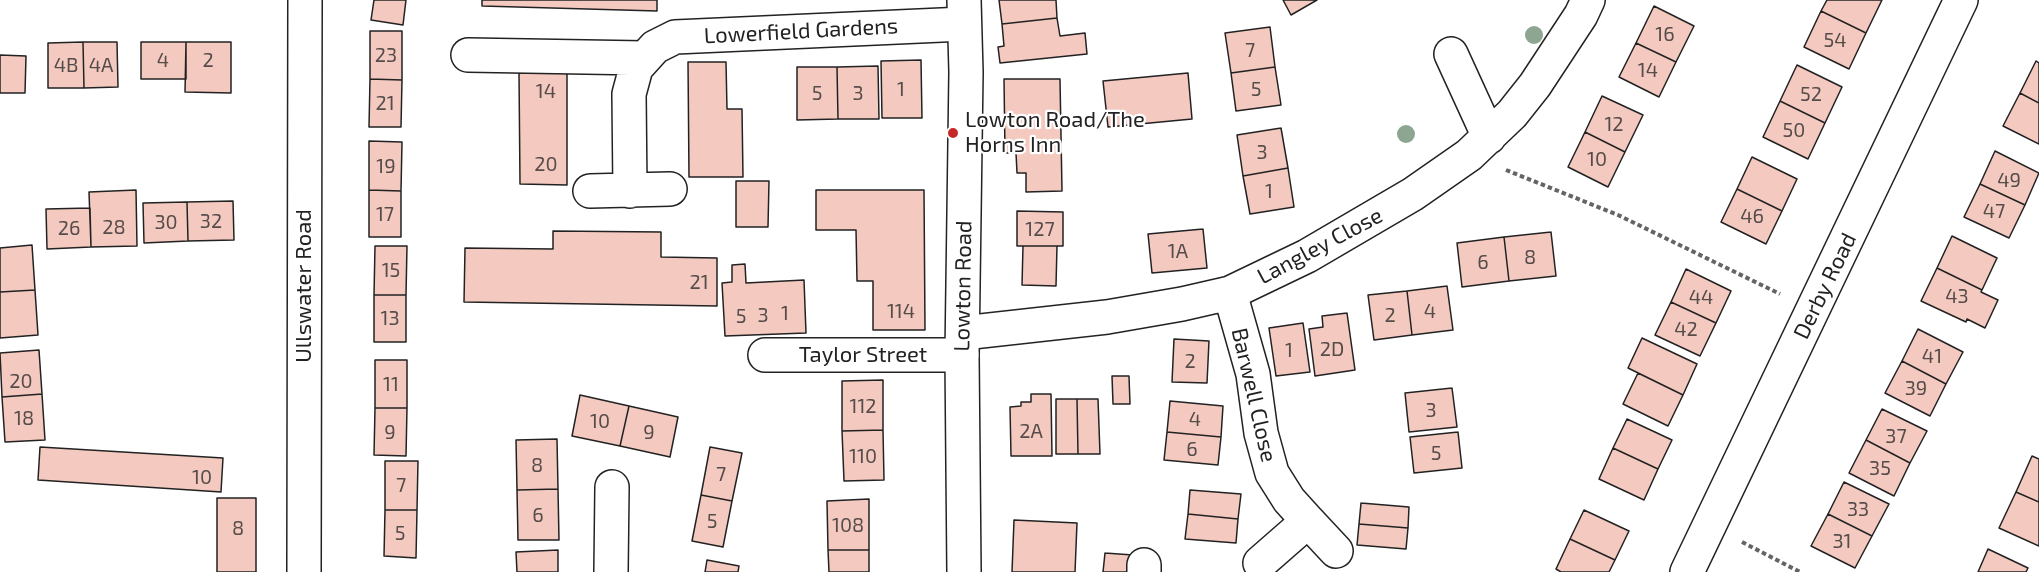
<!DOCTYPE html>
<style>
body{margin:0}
canvas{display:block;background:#fff}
</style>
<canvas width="2039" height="572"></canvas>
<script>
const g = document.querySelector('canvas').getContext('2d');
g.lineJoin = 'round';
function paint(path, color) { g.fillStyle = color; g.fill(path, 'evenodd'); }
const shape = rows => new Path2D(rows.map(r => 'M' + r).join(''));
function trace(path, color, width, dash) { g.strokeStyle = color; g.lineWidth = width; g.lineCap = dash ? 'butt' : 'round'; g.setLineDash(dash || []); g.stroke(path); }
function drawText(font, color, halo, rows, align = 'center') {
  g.font = font + ' "Exo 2",sans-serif'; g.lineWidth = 4.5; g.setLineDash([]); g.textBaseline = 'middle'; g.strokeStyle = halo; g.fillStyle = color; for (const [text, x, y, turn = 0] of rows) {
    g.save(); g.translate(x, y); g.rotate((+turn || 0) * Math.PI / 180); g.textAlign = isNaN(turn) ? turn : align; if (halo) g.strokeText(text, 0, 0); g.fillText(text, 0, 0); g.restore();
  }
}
const building = shape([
 [374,0,406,0,403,25,371,20,374,0],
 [482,0,657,0,657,11,482,6,482,0],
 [999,0,1056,0,1057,18,1002,24,999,0],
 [1283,0,1317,0,1291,15,1283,0],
 [1827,0,1882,0,1866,33,1821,11,1827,0],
 [1654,6,1694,26,1676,62,1636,43,1654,6],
 [1821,11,1866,33,1849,69,1804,47,1821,11],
 [1057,18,1060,36,1085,33,1087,54,1000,63,998,47,1004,46,1002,24,1057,18],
 [1270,27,1275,67,1231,73,1225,33,1270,27],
 [370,31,402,31,402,80,370,79,370,31],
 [83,42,117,42,118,87,84,88,83,42],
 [83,42,84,88,48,88,48,43,83,42],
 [141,42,186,42,186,79,141,79,141,42],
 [186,42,231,42,231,93,185,92,186,42],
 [1636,43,1676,62,1659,97,1619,77,1636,43],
 [0,55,26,56,25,93,0,93,0,55],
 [921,60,922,118,882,118,881,61,921,60],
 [2036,61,2039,63,2039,103,2020,93,2036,61],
 [688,62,726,62,727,109,742,109,743,177,689,177,688,62],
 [1797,65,1842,87,1825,123,1780,101,1797,65],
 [878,66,879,119,838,119,837,67,878,66],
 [797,67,837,67,838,119,797,120,797,67],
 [1275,67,1281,105,1236,111,1231,73,1275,67],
 [519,73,567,73,567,185,520,184,519,73],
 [1188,73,1192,119,1108,127,1103,81,1188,73],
 [370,79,402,80,401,127,369,127,370,79],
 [1004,79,1060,79,1062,191,1026,192,1026,173,1017,173,1016,153,1005,153,1004,79],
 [2020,93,2039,103,2039,144,2003,126,2020,93],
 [1602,96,1643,115,1625,152,1585,132,1602,96],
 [1780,101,1825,123,1808,159,1763,137,1780,101],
 [1281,128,1288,168,1243,176,1237,135,1281,128],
 [1585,132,1625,152,1608,187,1568,167,1585,132],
 [369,141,402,142,401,191,369,190,369,141],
 [1995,151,2039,173,2025,205,1980,184,1995,151],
 [1752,157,1797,179,1782,211,1737,189,1752,157],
 [1288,168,1294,207,1250,214,1243,176,1288,168],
 [736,181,769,181,768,227,736,227,736,181],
 [1980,184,2025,205,2009,238,1964,217,1980,184],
 [1737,189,1782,211,1766,244,1721,222,1737,189],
 [136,190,137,246,91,247,89,192,136,190],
 [369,190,401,191,401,237,369,237,369,190],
 [816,190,924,190,925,330,873,330,873,281,857,281,856,230,816,230,816,190],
 [233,201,234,240,188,241,187,202,233,201],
 [187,202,188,241,144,243,143,203,187,202],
 [90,208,91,247,47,249,46,209,90,208],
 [1017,211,1063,212,1063,246,1017,246,1017,211],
 [1203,229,1207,268,1152,273,1148,234,1203,229],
 [553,231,661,232,661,257,717,258,717,306,464,302,465,248,553,249,553,231],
 [1551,232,1556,276,1509,281,1504,237,1551,232],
 [1952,236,1997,258,1982,290,1937,268,1952,236],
 [1504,237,1509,281,1462,287,1457,243,1504,237],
 [32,245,35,290,0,292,0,248,32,245],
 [375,246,407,246,406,295,374,295,375,246],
 [1023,246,1057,246,1056,286,1022,285,1023,246],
 [745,264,746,283,804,280,806,333,725,336,722,283,732,282,732,265,745,264],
 [1937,268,1982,290,1981,292,1998,300,1985,328,1967,319,1966,322,1921,301,1937,268],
 [1686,269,1731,291,1716,323,1671,302,1686,269],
 [1447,286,1453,330,1412,335,1407,291,1447,286],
 [35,290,38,335,0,338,0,292,35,290],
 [1407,291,1412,335,1374,340,1368,295,1407,291],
 [374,295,406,295,406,342,374,342,374,295],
 [1671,302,1716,323,1700,356,1655,335,1671,302],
 [1347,313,1355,370,1315,376,1309,329,1323,327,1322,316,1347,313],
 [1303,323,1310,372,1276,376,1269,328,1303,323],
 [1918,329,1963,352,1946,384,1902,361,1918,329],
 [1642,338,1697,364,1683,395,1628,368,1642,338],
 [1174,339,1209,341,1207,383,1172,382,1174,339],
 [39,350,42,394,2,397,0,353,39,350],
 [375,360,407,360,407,408,375,408,375,360],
 [1902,361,1946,384,1930,416,1885,393,1902,361],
 [1638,373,1683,395,1668,426,1623,404,1638,373],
 [1112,376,1129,376,1130,404,1113,404,1112,376],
 [883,380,883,430,842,431,842,381,883,380],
 [1452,388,1457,427,1409,432,1405,393,1452,388],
 [42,394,45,440,5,442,2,397,42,394],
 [1031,394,1051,394,1052,456,1011,456,1010,407,1021,406,1021,402,1031,402,1031,394],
 [580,395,629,406,620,446,572,436,580,395],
 [1056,399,1077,399,1078,454,1056,454,1056,399],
 [1077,399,1098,399,1100,454,1078,454,1077,399],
 [1170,401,1223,406,1221,437,1167,432,1170,401],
 [629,406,678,417,670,457,620,446,629,406],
 [375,408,407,408,406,456,374,455,375,408],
 [1882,409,1927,431,1910,463,1866,440,1882,409],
 [1627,419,1672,440,1658,469,1613,448,1627,419],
 [883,430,884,480,844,481,842,431,883,430],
 [1167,432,1221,437,1218,465,1164,460,1167,432],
 [1458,432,1462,468,1414,473,1410,437,1458,432],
 [557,439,558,489,517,490,516,440,557,439],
 [1866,440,1910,463,1894,496,1849,473,1866,440],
 [40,447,223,458,221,492,38,480,40,447],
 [710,447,742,453,732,501,701,495,710,447],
 [1613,448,1658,469,1644,500,1599,479,1613,448],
 [2032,456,2039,459,2039,502,2016,492,2032,456],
 [385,461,418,461,417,510,385,510,385,461],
 [1844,482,1889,504,1872,536,1828,514,1844,482],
 [558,489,559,540,518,540,517,490,558,489],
 [1190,490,1241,494,1238,519,1188,514,1190,490],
 [2016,492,2039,502,2039,546,1999,528,2016,492],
 [701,495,732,501,723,547,692,541,701,495],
 [217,498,256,498,256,572,217,572,217,498],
 [869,499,869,550,828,550,827,501,869,499],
 [1361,503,1409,507,1408,528,1359,524,1361,503],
 [385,510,417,510,416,558,384,556,385,510],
 [1584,510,1629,531,1615,560,1570,539,1584,510],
 [1188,514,1238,519,1236,543,1185,539,1188,514],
 [1828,514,1872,536,1855,568,1811,546,1828,514],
 [1014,520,1077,523,1075,572,1012,572,1014,520],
 [1359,524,1408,528,1406,549,1357,545,1359,524],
 [1570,539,1615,560,1609,572,1561,572,1556,569,1570,539],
 [1988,549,2028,568,2026,572,1978,572,1988,549],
 [558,550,558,572,517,572,516,552,558,550],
 [828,550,869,550,869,572,829,572,828,550],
 [1105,553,1133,555,1132,572,1103,572,1105,553],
 [707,560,739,566,738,572,705,572,707,560]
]);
const path = shape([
 [1506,170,1618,215,1780,294],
 [1742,542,1800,572]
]);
const minor = shape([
 [1451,54,1489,137],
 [468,55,644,58],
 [590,191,670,189],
 [630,191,629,94,636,68,655,47,675,37,964,24],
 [1230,293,1253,374,1261,433,1272,473,1289,500,1308,521],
 [963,333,1107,317,1182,304,1230,293,1307,256,1413,194,1469,155,1512,114,1535,85,1581,15,1588,0],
 [765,355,962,355],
 [1260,563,1308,521,1336,551],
 [304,572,305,0],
 [611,572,612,487],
 [1144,572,1144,565],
 [1687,572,1961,0]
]);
const major = shape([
 [964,0,966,72,962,355,964,572]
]);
const trees = [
 [1534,35],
 [1406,134]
];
const markers = [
 [953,133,6,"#c62828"]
];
const numberNames = [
 ["16",1665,34],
 ["54",1835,40],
 ["7",1250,50],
 ["23",386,55],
 ["4",163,60],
 ["2",208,60],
 ["4B",66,65],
 ["4A",101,65],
 ["14",1648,70],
 ["1",901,89],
 ["5",1256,89],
 ["14",546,91],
 ["5",817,93],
 ["3",858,93],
 ["52",1811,94],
 ["21",385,103],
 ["12",1614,124],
 ["50",1794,130],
 ["3",1262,152],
 ["10",1597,159],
 ["20",546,164],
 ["19",386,166],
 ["49",2009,180],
 ["1",1269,191],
 ["47",1994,211],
 ["17",385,214],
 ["46",1752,216],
 ["32",211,221],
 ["30",166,222],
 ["28",114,227],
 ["26",69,228],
 ["127",1040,229],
 ["1A",1178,251],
 ["8",1530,257],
 ["6",1483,262],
 ["15",391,270],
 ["21",699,282],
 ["43",1957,296],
 ["44",1701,297],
 ["114",901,311],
 ["4",1430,311],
 ["1",785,313],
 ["3",763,315],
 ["2",1390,315],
 ["5",741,316],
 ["13",390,318],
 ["42",1686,329],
 ["2D",1332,349],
 ["1",1289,350],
 ["41",1932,356],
 ["2",1190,361],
 ["20",21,381],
 ["11",391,384],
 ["39",1916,388],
 ["112",863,406],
 ["3",1431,410],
 ["18",24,418],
 ["4",1195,419],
 ["10",600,421],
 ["2A",1031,431],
 ["9",390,432],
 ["9",649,432],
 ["37",1896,436],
 ["6",1192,449],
 ["5",1436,453],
 ["110",863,456],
 ["8",537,465],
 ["35",1880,468],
 ["7",721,474],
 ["10",202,477],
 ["7",401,485],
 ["33",1858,509],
 ["6",538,515],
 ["5",712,521],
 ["108",848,525],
 ["8",238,528],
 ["5",400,533],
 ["31",1842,541]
];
const streetNames = [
 ["Lowerfield Gardens",801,31,-3],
 ["Langley Close",1320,246,-28],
 ["Ullswater Road",304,286,-90],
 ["Lowton Road",963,286,-89],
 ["Derby Road",1825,286,-64],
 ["Taylor Street",863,355],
 ["Barwell Close",1254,395,77]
];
const poiNames = [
 ["Lowton Road/The",965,120],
 ["Horns Inn",965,145]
];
paint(building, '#f3c9c0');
trace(building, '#222', 1.5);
trace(minor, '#222', 36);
trace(major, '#222', 36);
trace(path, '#646464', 4, [4.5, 3]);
trace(minor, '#fff', 33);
trace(major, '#fff', 33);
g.fillStyle = '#8da692';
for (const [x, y] of trees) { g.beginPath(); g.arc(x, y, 9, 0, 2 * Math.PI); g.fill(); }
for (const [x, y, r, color] of markers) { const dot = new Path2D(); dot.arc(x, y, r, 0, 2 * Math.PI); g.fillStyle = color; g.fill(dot); trace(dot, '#fff', 2); }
drawText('20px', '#564c4a', null, numberNames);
drawText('22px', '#222', '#fff', streetNames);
drawText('22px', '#222', '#fff', poiNames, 'left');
</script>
